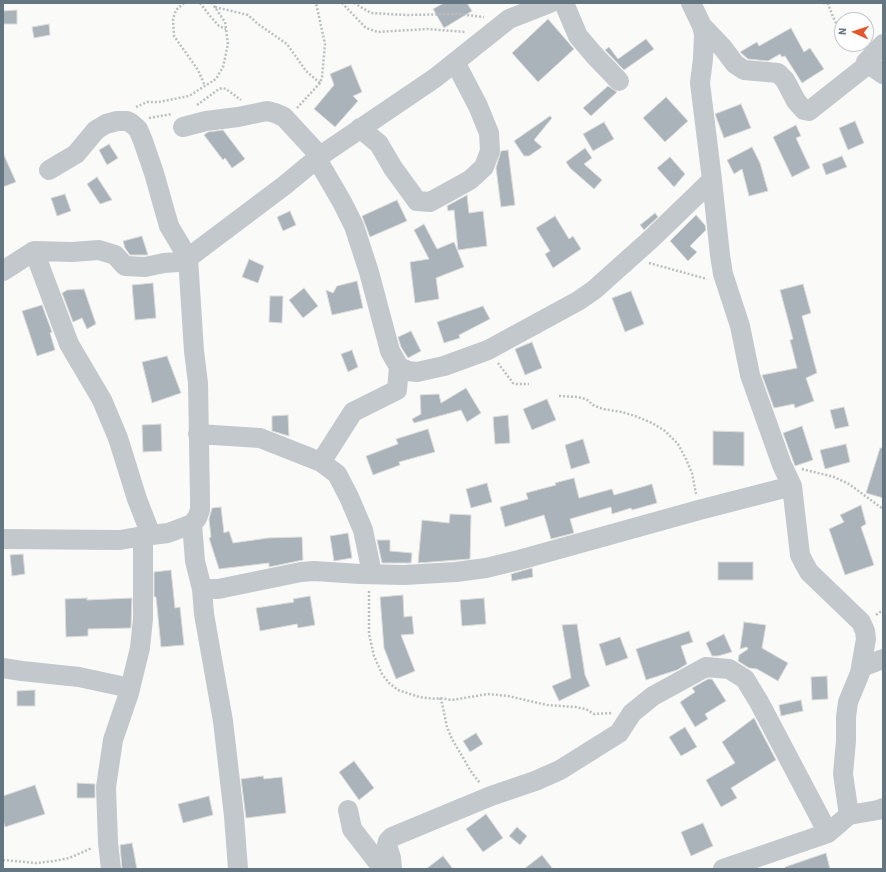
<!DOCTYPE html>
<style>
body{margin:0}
#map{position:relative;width:886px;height:872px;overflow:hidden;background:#fafaf8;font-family:"Source Sans 3",sans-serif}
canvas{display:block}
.frame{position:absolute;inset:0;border:4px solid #657683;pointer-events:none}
.north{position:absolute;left:834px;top:12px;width:40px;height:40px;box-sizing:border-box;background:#fff;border:1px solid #c1c8cd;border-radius:50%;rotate:273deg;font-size:11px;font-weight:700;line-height:16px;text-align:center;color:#657683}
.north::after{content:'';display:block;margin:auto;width:14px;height:18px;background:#e4572e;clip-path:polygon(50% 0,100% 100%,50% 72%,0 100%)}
</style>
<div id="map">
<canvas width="886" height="872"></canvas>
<div class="frame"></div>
<div class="north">N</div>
</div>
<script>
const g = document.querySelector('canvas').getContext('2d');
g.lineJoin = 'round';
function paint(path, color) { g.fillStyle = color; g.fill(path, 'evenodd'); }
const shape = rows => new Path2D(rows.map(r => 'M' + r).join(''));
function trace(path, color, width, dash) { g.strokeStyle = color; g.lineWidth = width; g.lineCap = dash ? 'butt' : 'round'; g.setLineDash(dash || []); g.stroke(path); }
const building = shape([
 [444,3,467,3,472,11,444,28,433,9,444,3],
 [17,10,17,24,3,24,3,11,17,10],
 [548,19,574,49,538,82,512,53,548,19],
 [49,24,50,35,34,38,32,27,49,24],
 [791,28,804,52,810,48,824,69,802,83,785,56,782,57,780,54,768,61,748,59,740,52,757,42,759,46,791,28],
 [646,39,654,49,624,70,605,50,609,47,618,59,646,39],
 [351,65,362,92,353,96,358,101,335,127,314,109,334,85,330,74,351,65],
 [608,86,617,92,591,116,583,108,608,86],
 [666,97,688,121,665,142,643,118,666,97],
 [741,104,751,128,724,138,715,114,741,104],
 [550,116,552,118,534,140,542,147,529,156,524,156,514,141,550,116],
 [855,121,864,143,848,150,839,128,855,121],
 [604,122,614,139,593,151,583,134,604,122],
 [796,125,801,136,796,138,810,168,792,177,773,137,796,125],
 [223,130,245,159,232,168,225,158,223,160,204,135,208,132,223,130],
 [109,144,118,158,107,165,99,150,109,144],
 [752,147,760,163,768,191,749,196,742,169,734,174,727,160,752,147],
 [585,148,592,158,584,164,602,180,594,189,570,168,566,162,585,148],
 [508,150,515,205,501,207,496,168,501,151,508,150],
 [3,153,16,182,3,187,3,153],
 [842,156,847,167,826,175,822,164,842,156],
 [670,157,685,174,674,187,657,168,670,157],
 [97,177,112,200,100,204,87,184,97,177],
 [65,194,71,211,57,216,51,198,65,194],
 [467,195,469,213,483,211,487,246,458,250,454,210,448,211,447,206,467,195],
 [397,200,407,221,370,237,362,216,397,200],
 [290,211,296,225,283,231,277,217,290,211],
 [655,213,658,217,644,230,640,225,655,213],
 [696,215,705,225,706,230,690,246,697,252,688,261,670,241,696,215],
 [555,216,569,239,573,236,581,249,553,268,545,254,550,251,536,228,555,216],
 [424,224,437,249,454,242,464,267,436,278,439,299,415,303,410,262,429,259,414,230,424,224],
 [142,236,148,255,130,255,125,248,123,241,142,236],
 [249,259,264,266,258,283,242,277,249,259],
 [357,281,363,308,332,315,326,290,333,293,337,286,357,281],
 [153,283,156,318,135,320,132,285,153,283],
 [803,284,811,313,802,316,817,373,806,378,814,401,795,408,794,404,774,408,762,375,797,368,790,340,793,339,780,290,803,284],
 [304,288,318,306,303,318,289,300,304,288],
 [84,289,96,324,87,329,82,318,73,322,62,293,67,290,84,289],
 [631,291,644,324,625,332,612,298,631,291],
 [270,296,283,296,282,323,269,322,270,296],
 [42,305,52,332,50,333,55,350,37,356,22,311,42,305],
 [483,306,490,319,459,335,460,338,444,343,437,322,483,306],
 [411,331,421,351,408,358,401,347,398,337,411,331],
 [532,342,542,368,525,375,515,349,532,342],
 [352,350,358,367,348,372,341,354,352,350],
 [167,356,181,393,152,403,142,362,167,356],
 [466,388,481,413,467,422,461,410,414,423,412,419,421,414,420,395,439,394,441,403,466,388],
 [547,399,556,420,532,430,523,409,547,399],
 [844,407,849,426,835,429,830,410,844,407],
 [288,415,289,436,272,431,272,416,288,415],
 [508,415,510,443,495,444,493,417,508,415],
 [161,424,162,451,143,452,142,425,161,424],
 [802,426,813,460,795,466,783,433,802,426],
 [428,429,435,452,399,462,400,465,373,475,366,456,398,444,396,439,428,429],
 [713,431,744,432,744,466,713,465,713,431],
 [583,439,590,463,571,469,565,445,583,439],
 [846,444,850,462,825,469,820,450,846,444],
 [880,448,883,448,883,498,866,493,880,448],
 [574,478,579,498,612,489,614,495,652,484,657,503,632,510,631,508,612,514,611,507,570,519,574,533,551,539,544,515,505,527,500,507,528,499,526,493,556,485,555,483,574,478],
 [487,483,492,502,471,508,466,489,487,483],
 [861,505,866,524,861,527,874,565,845,575,829,529,844,522,840,515,861,505],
 [221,507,224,533,229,531,233,543,268,538,302,537,303,560,269,567,269,563,219,569,209,538,211,537,209,519,212,508,221,507],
 [450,514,471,515,470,559,418,563,422,520,449,523,450,514],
 [348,533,352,558,334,561,330,536,348,533],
 [377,540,390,540,390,551,412,553,411,563,382,563,377,540],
 [23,554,25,574,12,576,10,555,23,554],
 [718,562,753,562,753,580,718,580,718,562],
 [532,568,533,577,512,581,511,574,532,568],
 [171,570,175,608,180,607,184,645,161,647,156,597,154,597,154,572,171,570],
 [403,595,404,617,412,616,414,634,401,635,415,671,396,679,384,648,380,597,403,595],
 [310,596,315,625,298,628,297,624,260,631,256,608,294,602,293,599,310,596],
 [87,598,87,600,132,598,131,628,88,629,88,636,66,637,65,599,87,598],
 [484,598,486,624,462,626,460,600,484,598],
 [744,622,766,625,762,648,788,663,778,681,757,669,749,668,738,661,739,655,748,649,747,647,740,649,744,622],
 [577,624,585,675,590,686,559,701,552,686,571,678,562,625,577,624],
 [689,631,693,642,681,646,687,664,677,670,646,680,636,649,689,631],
 [724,634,732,652,718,656,712,656,706,643,724,634],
 [620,637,628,658,606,666,599,644,620,637],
 [827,676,828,699,812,700,811,677,827,676],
 [708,679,712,679,726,701,705,714,708,719,695,727,680,702,695,692,692,688,708,679],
 [35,690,35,706,17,706,17,691,35,690],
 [801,700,803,711,781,716,779,705,801,700],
 [754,718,776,760,731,788,737,798,721,807,706,780,735,763,722,742,754,718],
 [685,727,697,747,681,756,669,737,685,727],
 [476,733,483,744,470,752,463,741,476,733],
 [354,761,374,788,359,800,339,772,354,761],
 [263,776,264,779,282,777,286,813,246,818,241,779,263,776],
 [77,783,95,784,95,798,77,798,77,783],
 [35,785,45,814,5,827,3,820,3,796,35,785],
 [209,796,213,815,183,823,178,804,209,796],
 [486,814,503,838,483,852,466,829,486,814],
 [703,823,713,846,691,856,681,832,703,823],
 [517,827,527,836,520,845,509,836,517,827],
 [132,843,137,869,122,869,120,845,132,843],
 [826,853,830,869,785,869,785,867,826,853],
 [542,855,553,869,524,869,542,855],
 [443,856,453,869,426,869,443,856]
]);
const path = shape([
 [184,3,176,10,173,19,174,36,198,70,205,86],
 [200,3,210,16,219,26,226,29],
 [342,3,366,28,378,32,427,29,466,32],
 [354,3,371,13,406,15,459,14,484,17],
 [823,3,828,4,833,17,842,35],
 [215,7,248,15,258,24,287,44,306,71,320,83],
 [849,44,854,50],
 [197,105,219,89,222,88,226,89,241,100],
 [136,107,147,102,159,102,189,96,216,79,223,67,228,44,225,22,212,3],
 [297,108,320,83,322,77,325,44,316,3],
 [149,118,172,114],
 [649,263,707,279],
 [498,363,513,383,516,384,529,384],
 [559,396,578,397,586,399,593,405,603,409,622,412,638,417,652,423,665,431,678,444,686,459,692,473,696,494],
 [802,469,834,477,849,484,883,509],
 [369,591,369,634,374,656,382,674,389,683,398,690,419,697,436,699,440,698,452,700,488,694,508,696,547,705,575,707,586,709,594,714,612,713],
 [876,615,883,610],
 [440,698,442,703,447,727,452,739,472,773,480,783],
 [3,860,36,863,54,861,69,858,92,848]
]);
const minor = shape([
 [564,3,578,36,595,56,619,81],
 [691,3,702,26,704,34,703,59,700,83,712,180,720,255,723,274,740,326,750,375,782,465,792,486,800,555,804,563,809,572,861,622,865,631,866,639,860,673,848,702,846,717,846,741,843,774,849,815],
 [702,26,723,48,735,64,744,70,778,73,785,80,796,101,804,110,809,111,866,66,866,62,883,44],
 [866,62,883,74],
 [183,127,206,121,238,117,267,111,275,113,284,117,320,156],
 [360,128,379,144,393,168,417,201,430,202,470,180,484,167,490,151,489,133,478,106,455,62],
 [317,159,342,202,354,226,369,272,390,351,399,367,408,371,417,372,444,366,488,350,578,301,594,290,651,239,712,180],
 [34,251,69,344,102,400,118,438,137,499,151,535],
 [3,271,34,251,72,252,99,250,115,255,125,266,145,267,164,263,178,262,188,258,169,226,154,173,143,141,138,129,131,123,127,121,117,121,106,124,96,130,76,154,49,170],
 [198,434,260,438,321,462,337,474,349,497,363,530,372,573],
 [321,462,353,412,397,390,399,367],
 [192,524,195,561,202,589,204,614,223,721,234,816,238,869],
 [3,539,120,540,143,536,168,533,192,524,197,518,200,510,200,500,198,383,194,351,188,258,285,185,320,156,435,78,509,19,550,3],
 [202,589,218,589,301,572,314,571,360,574,404,575,456,572,486,568,519,560,699,510,792,486],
 [862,667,883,659],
 [3,668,22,671,79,677,130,688],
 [348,810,352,829,383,869],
 [111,869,108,843,106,787,113,740,129,693,140,648,143,619,143,536],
 [392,869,391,858,387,845,388,841,392,837,491,796,535,781,560,770,619,733,632,713,653,696,706,667,729,669,745,679,759,702,828,833],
 [723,869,828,833,849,815,878,810,883,808]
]);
paint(building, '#aab3b9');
trace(building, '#dcdcda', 1);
trace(path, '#bbbfc2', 2.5, [2, 2]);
trace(minor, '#c3c8cc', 20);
</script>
